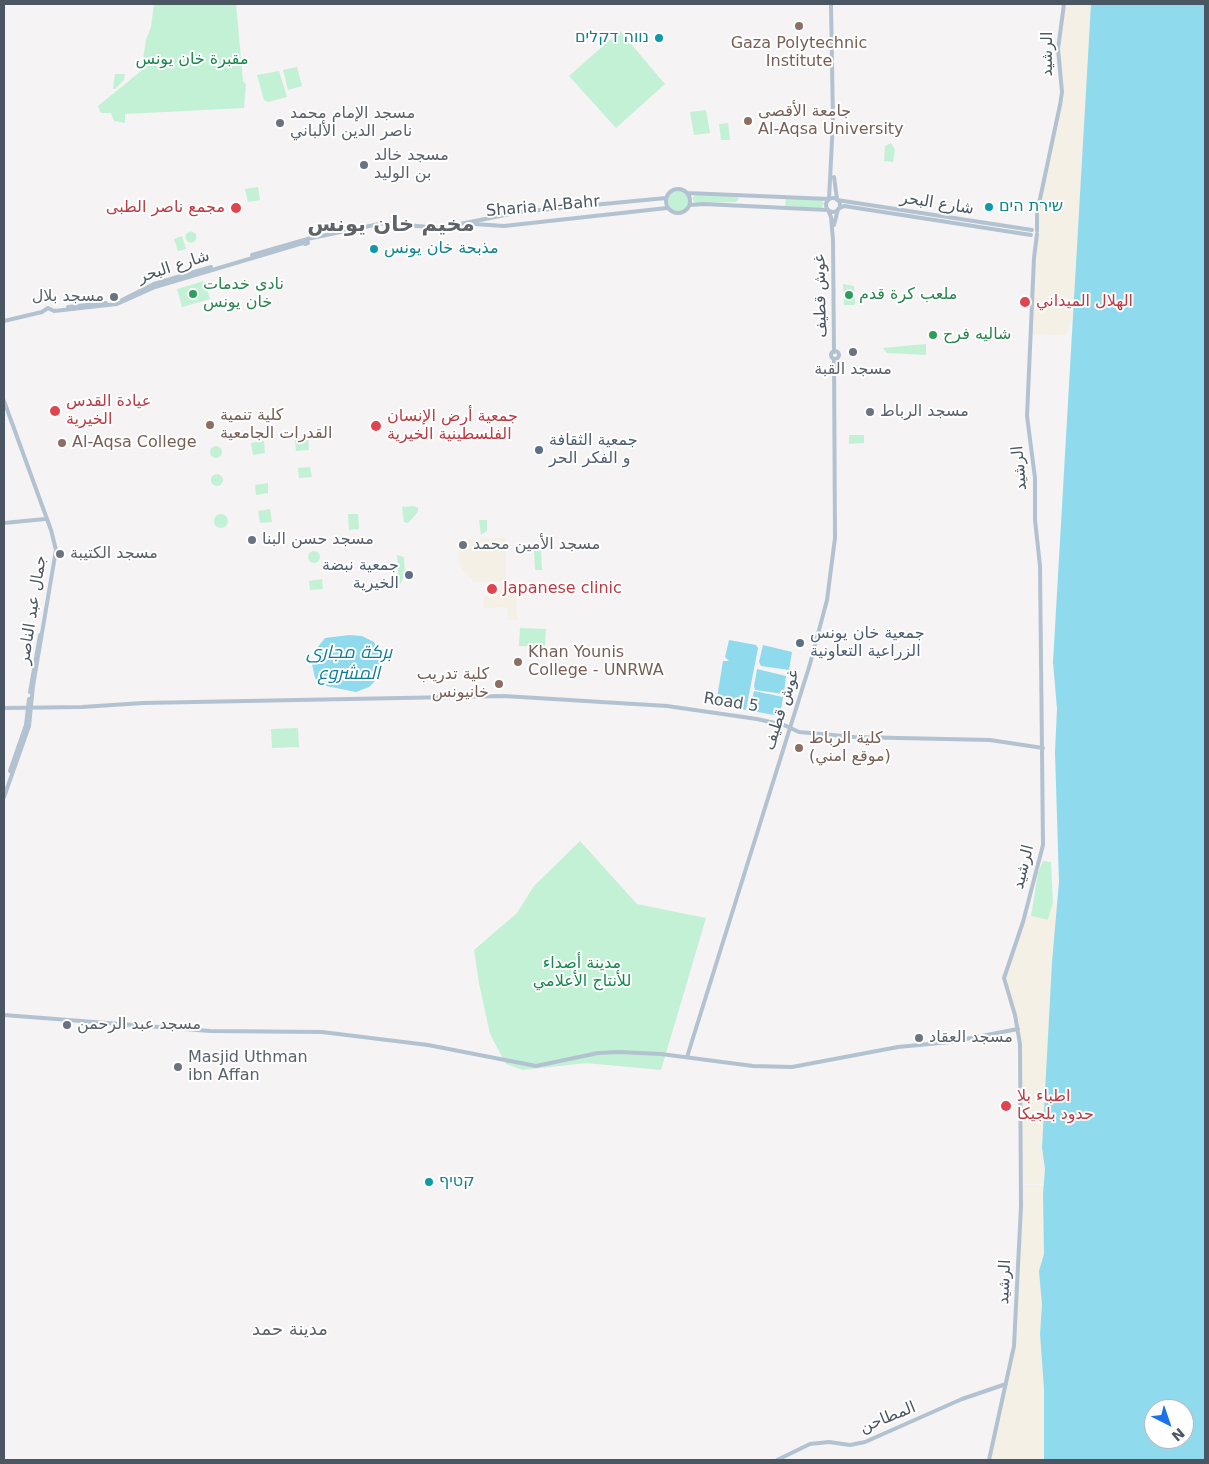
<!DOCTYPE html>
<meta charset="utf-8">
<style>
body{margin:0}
#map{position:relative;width:1209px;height:1464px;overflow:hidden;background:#f5f3f3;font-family:"DejaVu Sans",sans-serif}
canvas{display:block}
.frame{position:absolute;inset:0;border:5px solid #4a5661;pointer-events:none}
.north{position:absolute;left:1144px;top:1399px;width:50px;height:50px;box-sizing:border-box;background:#fff;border:1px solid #b7bbc0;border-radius:50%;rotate:139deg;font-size:14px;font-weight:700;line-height:20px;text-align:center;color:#4a5661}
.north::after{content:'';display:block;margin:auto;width:18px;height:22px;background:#1a73e8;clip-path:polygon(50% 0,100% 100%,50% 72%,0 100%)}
</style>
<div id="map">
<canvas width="1209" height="1464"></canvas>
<div class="frame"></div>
<div class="north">N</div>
</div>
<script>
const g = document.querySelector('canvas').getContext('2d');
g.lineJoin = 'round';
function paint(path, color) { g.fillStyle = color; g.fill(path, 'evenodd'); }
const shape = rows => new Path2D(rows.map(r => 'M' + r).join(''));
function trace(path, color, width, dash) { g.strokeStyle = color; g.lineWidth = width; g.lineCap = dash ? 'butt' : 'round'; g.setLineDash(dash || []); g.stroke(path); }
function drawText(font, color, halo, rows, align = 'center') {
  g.font = font + ' "DejaVu Sans",Cairo,Heebo,sans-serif'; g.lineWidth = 4; g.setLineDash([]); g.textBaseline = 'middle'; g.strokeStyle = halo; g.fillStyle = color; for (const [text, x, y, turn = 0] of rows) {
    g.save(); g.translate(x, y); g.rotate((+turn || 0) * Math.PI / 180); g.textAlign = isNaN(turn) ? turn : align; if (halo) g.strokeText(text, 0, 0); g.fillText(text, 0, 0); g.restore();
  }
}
const green = shape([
 [154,4,236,4,243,81,246,84,244,108,125,114,125,123,114,121,111,113,101,113,98,106,141,71,146,40,151,27],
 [620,31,665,84,616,128,569,76],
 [297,67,302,86,288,90,283,70],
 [279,71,287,97,268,102,264,100,257,75],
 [115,74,125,74,124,80,115,89,113,89],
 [706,110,710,133,694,135,690,112],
 [728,123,730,140,721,140,719,124],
 [891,143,895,150,893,162,884,161,885,146],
 [258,187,260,200,248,202,245,189],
 '668 201a10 10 0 1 1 20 0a10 10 0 1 1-20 0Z',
 [696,195,736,196,739,199,736,202,695,203,692,198],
 [786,198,822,200,824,204,821,208,785,206],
 '185.5 237a5.5 5.5 0 1 1 11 0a5.5 5.5 0 1 1-11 0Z',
 [182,236,186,249,178,251,174,239],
 [204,281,210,299,182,307,177,289],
 [843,284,854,286,855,305,844,305],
 [926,344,926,355,887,353,883,348],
 [849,435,864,435,864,443,849,444],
 [308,437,309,450,296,451,295,439],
 [264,441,265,453,253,455,251,443],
 '210 452a6 6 0 1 1 12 0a6 6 0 1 1-12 0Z',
 [310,467,312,477,299,478,298,468],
 '211 480a6 6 0 1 1 12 0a6 6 0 1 1-12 0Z',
 [268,483,268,493,256,495,255,485],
 [414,506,418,508,418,512,408,523,404,522,402,507],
 [270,509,272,522,260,523,258,511],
 [348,514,358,514,359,529,349,530],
 '214 521a7 7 0 1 1 14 0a7 7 0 1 1-14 0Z',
 [479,520,487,520,487,531,481,535],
 [541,550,542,570,535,570,534,551],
 '308 557a6 6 0 1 1 12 0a6 6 0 1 1-12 0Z',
 [397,555,404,557,405,574,399,587],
 [322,579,323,589,310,590,309,581],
 [520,628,546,629,545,647,519,646],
 [298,728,299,747,272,748,271,729],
 [580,841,637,904,706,918,661,1070,586,1063,523,1070,506,1064,490,1034,479,983,474,950,517,913,534,886],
 [1043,861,1051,862,1053,903,1048,920,1031,916,1038,873]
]);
const sand = shape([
 [1065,4,1097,4,1076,310,1065,335,1032,334,1035,252,1039,237,1038,219,1062,103,1059,50],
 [506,538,506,581,474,582,459,565,458,540],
 [506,584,516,584,517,620,508,620,507,607,484,608,483,597,495,596,496,586],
 [1053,903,1063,904,1050,1003,1047,1184,1023,1184,1021,1041,1006,981,1006,972,1027,916,1048,920],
 [1023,1185,1050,1185,1053,1460,991,1460,1016,1336]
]);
const water = shape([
 [1091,4,1205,4,1205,1460,1044,1460,1044,1389,1040,1334,1042,1305,1039,1271,1044,1254,1043,1194,1045,1169,1042,1148,1052,962,1059,882,1055,752,1057,709,1053,662],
 [1154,1409,1184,1409,1184,1439,1154,1439],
 [349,635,362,636,374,642,381,658,376,680,369,687,356,692,321,685,315,678,312,664,317,659,317,648,325,638],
 [729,640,756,645,758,648,746,710,716,704,723,661,729,661,725,657],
 [763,645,792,652,789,670,761,666,759,662],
 [757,669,786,676,784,694,755,690,754,686],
 [754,691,783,697,780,716,752,711,750,708]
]);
const major = shape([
 [834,177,837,199],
 '666 201a12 12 0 1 1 24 0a12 12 0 1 1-24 0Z',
 [687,193,829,199,833,121,831,4],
 '826 205a7 7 0 1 1 14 0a7 7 0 1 1-14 0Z',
 [837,200,1032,230],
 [690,205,704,204,828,210,831,217,833,240,834,352],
 [474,224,504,226,667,208],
 [834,225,838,209,844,206,1031,235],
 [1037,231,1037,213,1060,105,1062,92,1058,49,1064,4],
 [307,239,384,223,440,228,520,212,666,198],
 [307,239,308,243,305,244,303,241,307,239],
 [252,255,304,240],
 [122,300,154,284,211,267],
 [68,307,106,303],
 [4,321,42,312,48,308,54,311,117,304,155,287,303,243],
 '831 355a4 4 0 1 1 8 0a4 4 0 1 1-8 0Z',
 [4,401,51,530,56,550,33,686,29,726,4,797],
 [4,523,45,519],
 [30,692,40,635],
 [4,708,82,707,143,703,504,696,667,706,757,719,784,725,799,732,854,737,990,740,1043,748],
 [10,771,26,725,29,699],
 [4,1015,210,1031,322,1032,428,1045,536,1066,598,1053,619,1052,661,1054,753,1066,792,1067,898,1047,950,1042,1018,1029],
 [687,1057,810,664,827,600,835,538,834,359],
 [777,1460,810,1444,829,1442,850,1445,865,1442,962,1399,1006,1384],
 [989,1460,1014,1346,1021,1206,1020,1044,1015,1015,1004,978,1023,922,1043,845,1040,566,1035,520,1035,478,1027,416,1034,258,1037,234]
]);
const markers = [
 [799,26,5,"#8d6e63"],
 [659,38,5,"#0f9aa8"],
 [748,121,5,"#8d6e63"],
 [280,123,5,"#6b7280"],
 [364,165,5,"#6b7280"],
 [989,207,5,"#0f9aa8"],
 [236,208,6,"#e0444e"],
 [374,249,5,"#0f9aa8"],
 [193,294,5,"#2e9e5b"],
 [849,295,5,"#2e9e5b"],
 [114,297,5,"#6b7280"],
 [1025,302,6,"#e0444e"],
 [933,335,5,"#2e9e5b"],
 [853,352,5,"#6b7280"],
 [55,411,6,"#e0444e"],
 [870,412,5,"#6b7280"],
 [210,425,5,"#8d6e63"],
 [376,426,6,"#e0444e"],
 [62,443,5,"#8d6e63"],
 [539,450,5,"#5c6f8a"],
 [252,540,5,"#6b7280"],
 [463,545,5,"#6b7280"],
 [60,554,5,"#6b7280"],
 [409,575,5,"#5c6f8a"],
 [492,589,6,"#e0444e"],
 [800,643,5,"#5c6f8a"],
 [518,662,5,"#8d6e63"],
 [499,684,5,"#8d6e63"],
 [799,748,5,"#8d6e63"],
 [67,1025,5,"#6b7280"],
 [919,1038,5,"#6b7280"],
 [178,1067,5,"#6b7280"],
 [1006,1106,6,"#e0444e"],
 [429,1182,5,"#0f9aa8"]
];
const cultureNames = [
 ["נווה דקלים",649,38,"right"],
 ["שירת הים",999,207],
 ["مذبحة خان يونس",384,249],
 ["קטיף",439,1182]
];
const educationNames = [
 ["Gaza Polytechnic",799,44,"center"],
 ["Institute",799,62,"center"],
 ["جامعة الأقصى",758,112],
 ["Al-Aqsa University",758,130],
 ["كلية تنمية",220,416],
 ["القدرات الجامعية",220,434],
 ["Al-Aqsa College",72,443],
 ["Khan Younis",528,653],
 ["College - UNRWA",528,671],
 ["كلية تدريب",489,675,"right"],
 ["خانيونس",489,693,"right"],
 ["كلية الرباط",809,739],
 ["(موقع امني)",809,757]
];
const streetNames = [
 ["الرشيد",1048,54,-90],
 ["شارع البحر",937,204,9],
 ["Sharia Al-Bahr",543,207,-5],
 ["شارع البحر",174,267,-18],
 ["غوش قطيف",821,296,-91],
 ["الرشيد",1020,468,-95],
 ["جمال عبد الناصر",33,610,-81],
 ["Road 5",731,703,9],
 ["غوش قطيف",782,710,-72],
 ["الرشيد",1024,867,-76],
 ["الرشيد",1005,1282,-87],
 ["المطاحن",888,1418,-22]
];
const parkNames = [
 ["مقبرة خان يونس",192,60],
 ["مدينة أصداء",582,964],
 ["للأنتاج الأعلامي",582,982]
];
const worshipNames = [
 ["مسجد الإمام محمد",290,114],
 ["ناصر الدين الألباني",290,132],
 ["مسجد خالد",374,156],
 ["بن الوليد",374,174],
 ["مسجد بلال",104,297,"right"],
 ["مسجد القبة",853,370,"center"],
 ["مسجد الرباط",880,412],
 ["مسجد حسن البنا",262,540],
 ["مسجد الأمين محمد",473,545],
 ["مسجد الكتيبة",70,554],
 ["مسجد عبد الرحمن",77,1025],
 ["مسجد العقاد",929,1038],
 ["Masjid Uthman",188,1058],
 ["ibn Affan",188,1076]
];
const healthNames = [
 ["مجمع ناصر الطبى",225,208,"right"],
 ["الهلال الميداني",1036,302],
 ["عيادة القدس",66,402],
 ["الخيرية",66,420],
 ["جمعية أرض الإنسان",387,417],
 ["الفلسطينية الخيرية",387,435],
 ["Japanese clinic",503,589],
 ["اطباء بلا",1017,1097],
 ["حدود بلجيكا",1017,1115]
];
const leisureNames = [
 ["نادى خدمات",203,285],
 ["خان يونس",203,303],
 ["ملعب كرة قدم",859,295],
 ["شاليه فرح",943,335]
];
const serviceNames = [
 ["جمعية الثقافة",549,441],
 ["و الفكر الحر",549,459],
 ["جمعية نبضة",399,566,"right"],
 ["الخيرية",399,584,"right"],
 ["جمعية خان يونس",810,634],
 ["الزراعية التعاونية",810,652]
];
const waterNames = [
 ["بركة مجارى",349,653],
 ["المشروع",349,674]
];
const neighbourhoodNames = [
 ["مدينة حمد",290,1330]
];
const districtNames = [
 ["مخيم خان يونس",391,226]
];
paint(green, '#c3f1d5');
paint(sand, '#f5f0e5');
paint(water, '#90daee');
trace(major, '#b3c2d1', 4);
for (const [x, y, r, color] of markers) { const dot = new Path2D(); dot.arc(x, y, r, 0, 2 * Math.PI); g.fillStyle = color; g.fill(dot); trace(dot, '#fff', 2); }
drawText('16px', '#0d838f', '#fff', cultureNames, 'left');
drawText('16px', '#785e54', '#fff', educationNames, 'left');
drawText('16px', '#4a5661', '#fff', streetNames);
drawText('16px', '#17864f', '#fff', parkNames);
drawText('16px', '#5b616d', '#fff', worshipNames, 'left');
drawText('16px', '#be3a42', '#fff', healthNames, 'left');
drawText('16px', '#27864d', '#fff', leisureNames, 'left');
drawText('16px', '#4e5e75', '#fff', serviceNames, 'left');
drawText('italic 18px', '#0c7c9b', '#fff', waterNames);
drawText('18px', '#5f6368', '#fff', neighbourhoodNames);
drawText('bold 21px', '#5f6368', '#fff', districtNames);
</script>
